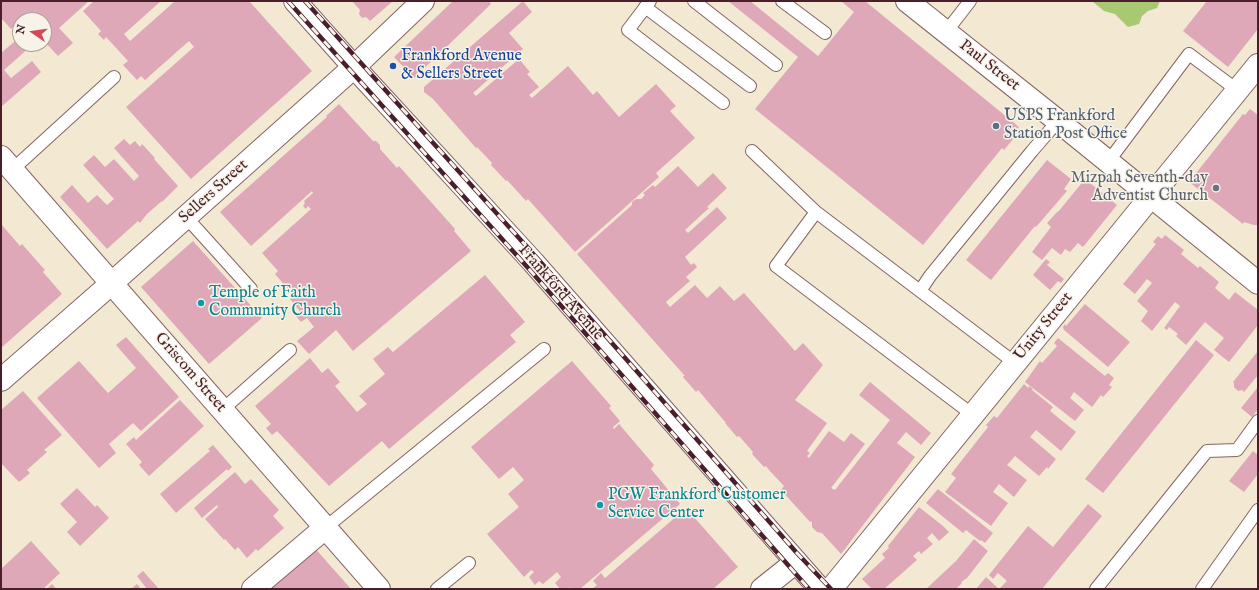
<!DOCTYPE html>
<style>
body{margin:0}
#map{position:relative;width:1259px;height:590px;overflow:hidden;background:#f3e8d1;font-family:"IM FELL English",serif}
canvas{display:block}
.frame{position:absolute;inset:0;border:2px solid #4a1f2b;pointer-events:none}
.north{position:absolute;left:12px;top:12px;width:40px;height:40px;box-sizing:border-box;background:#f7f3e8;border:1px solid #b29e9c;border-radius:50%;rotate:283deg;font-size:11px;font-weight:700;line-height:16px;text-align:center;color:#4a1f2b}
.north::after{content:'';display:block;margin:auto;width:14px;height:18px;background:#d1495b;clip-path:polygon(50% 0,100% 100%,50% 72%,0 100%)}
</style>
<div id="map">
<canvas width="1259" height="590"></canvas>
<div class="frame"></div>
<div class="north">N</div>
</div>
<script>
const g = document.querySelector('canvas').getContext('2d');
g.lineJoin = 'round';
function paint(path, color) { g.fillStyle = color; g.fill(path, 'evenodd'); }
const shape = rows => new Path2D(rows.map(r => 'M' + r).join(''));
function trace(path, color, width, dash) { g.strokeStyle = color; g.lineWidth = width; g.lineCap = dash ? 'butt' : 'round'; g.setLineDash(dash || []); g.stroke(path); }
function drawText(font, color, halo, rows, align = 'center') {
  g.font = font + ' "IM FELL English",serif'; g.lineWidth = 3; g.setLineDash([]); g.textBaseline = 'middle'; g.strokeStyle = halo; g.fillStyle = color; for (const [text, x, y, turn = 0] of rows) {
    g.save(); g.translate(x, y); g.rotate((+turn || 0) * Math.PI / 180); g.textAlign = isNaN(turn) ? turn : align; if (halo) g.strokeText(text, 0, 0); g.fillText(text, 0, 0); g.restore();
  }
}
const green = shape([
 [1092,1,1160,1,1157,8,1148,11,1142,16,1139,24,1128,27,1115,14,1104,11]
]);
const building = shape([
 [2,1,89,1,59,28,73,43,58,56,44,41,44,20,25,20,23,18,11,29,1,18],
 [94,1,161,1,124,34,130,41,175,1,249,1,312,71,191,179,126,107,194,47,189,41,145,80,141,76,137,80,123,65,128,61,106,37,104,40,98,34,101,31,83,11],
 [352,1,393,1,370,21,366,17,362,18,359,14,360,10],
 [453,1,489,1,491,4,414,78,394,57],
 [523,1,532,12,509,33,523,49,473,93,476,96,519,59,530,72,527,74,539,87,529,95,532,98,568,66,593,95,597,91,619,117,656,84,676,106,670,111,695,138,656,173,659,177,575,252,528,199,526,201,507,180,506,181,491,165,492,163,477,147,476,148,433,99,424,92,424,87],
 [728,1,750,1,818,56,854,12,841,1,865,1,1019,127,1011,137,1013,139,1004,150,1002,148,923,245,755,109,798,57],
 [1207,1,1258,1,1258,29,1228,67,1183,31],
 [20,37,20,44,29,44,31,46,4,70,11,78,32,61,41,72,1,107,1,53],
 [339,104,373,141,376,141,380,145,380,149,397,168,399,166,455,229,454,231,471,251,353,351,336,330,309,354,297,341,314,327,307,318,301,322,295,315,300,311,290,299,294,296,275,274,278,271,262,253,311,209,308,206,306,209,303,206,305,203,304,201,313,193,312,191,251,246,220,212,327,117,326,116],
 [1250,109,1258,115,1258,225,1254,225,1244,222,1243,224,1189,182,1243,114,1245,115],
 [124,139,130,145,135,141,140,147,142,144,155,158,154,159,178,186,162,202,162,201,147,214,140,223,138,221,107,249,60,197,72,185,88,203,97,195,107,205,114,199,83,165,94,155,105,167,114,159,134,181,139,176,114,148],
 [1047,160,1071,179,1064,189,1067,191,1036,227,1035,226,991,280,966,260],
 [678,166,698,187,713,173,727,188,707,207,709,208,685,230,688,233,717,207,727,218,685,257,691,265,694,263,697,267,686,277,690,281,666,302,670,307,695,285,707,298,720,286,734,301,744,293,795,351,803,343,823,365,795,400,827,423,807,451,810,453,807,456,809,458,829,431,844,442,851,433,865,444,831,488,835,490,890,420,859,395,870,382,931,433,921,445,906,432,897,443,915,457,841,554,822,533,817,532,812,527,812,523,811,521,810,522,781,490,784,486,769,470,766,466,764,467,752,454,753,452,739,436,737,437,725,423,726,423,698,390,696,392,683,377,685,375,684,375,577,254,632,205,632,202,636,199,641,199,645,195,643,193,653,185,655,187],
 [1085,179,1117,205,1083,247,1078,243,1070,252,1065,249,1061,255,1052,248,1042,260,1032,252,1051,227,1047,223,1058,211,1058,212],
 [1,224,20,246,22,244,45,270,43,272,62,294,1,348],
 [1165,235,1184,250,1181,254,1198,268,1200,266,1219,282,1215,288,1229,300,1235,292,1258,310,1258,325,1229,362,1214,350,1224,338,1205,322,1186,345,1176,336,1178,334,1169,327,1167,330,1164,328,1180,306,1175,302,1152,331,1141,321,1148,311,1137,301,1152,283,1147,279,1135,294,1123,284,1156,244,1153,242,1158,236,1162,239],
 [193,241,262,318,209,364,141,287],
 [1046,259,1050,262,1047,265,1064,279,1061,283,1058,281,1050,290,1033,275],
 [485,275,525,322,510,335,516,342,389,449,382,441,329,486,277,431,272,435,266,428,271,424,255,406,310,358,322,373,328,368,340,382,335,386,357,412,367,404,359,396,385,374,373,359,388,347,393,352],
 [1085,304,1130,342,1108,367,1064,330,1063,327,1065,324,1066,326],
 [126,337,179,397,141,431,133,423,109,444,116,453,99,468,37,398,79,361,108,393,136,368,116,345],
 [1058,338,1105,376,1108,373,1114,378,1109,385,1112,387,1103,397,1101,395,1092,407,1074,392,1070,398,1084,410,1075,421,1025,382,1040,361,1042,363,1057,346,1054,343],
 [1196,340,1214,355,1103,493,1085,479],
 [1258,351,1258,375,1244,392,1242,390,1238,391,1234,387,1234,383,1233,382],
 [572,361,611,406,609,408,620,421,613,427,614,429,619,424,654,465,651,469,680,504,580,589,571,589,570,587,568,589,560,589,555,583,561,577,557,572,543,584,539,581,535,585,529,577,534,572,531,570,524,577,487,534,519,507,508,494,524,480,513,467,499,479,471,447],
 [1024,384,1028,388,1029,386,1033,389,1032,390,1053,407,1050,411,1076,432,1061,451,1036,430,1030,437,1056,459,1048,469,1047,467,1039,476,1015,456,1007,465,1027,480,1014,497,999,484,993,492,1008,503,991,526,945,492,956,478,951,474,988,427,986,425,994,416,997,418],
 [1258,387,1258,409,1252,417,1241,408],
 [23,391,62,435,44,450,47,452,27,470,30,473,19,482,1,463,1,410],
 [180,400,204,426,149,476,139,465,142,462,126,444,134,437,136,440],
 [213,445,232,467,228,471,227,469,176,513,160,494,210,451,208,449],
 [1253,451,1258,455,1258,474,1244,492,1229,481],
 [235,472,245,484,251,479,269,499,279,510,273,516,284,528,258,551,256,549,247,558,238,547,235,550,225,539,224,540,205,519,218,507,217,505,202,518,194,508],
 [77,488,95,507,97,505,109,518,80,546,67,532,77,522,60,504],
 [938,489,993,533,985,543,981,540,980,541,966,530,963,533,926,503],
 [1088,504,1102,516,1042,589,976,589,986,577,999,589,1007,581,998,573,993,579,989,575,1028,526,1053,547],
 [919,507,943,526,949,532,939,541,932,533,927,538,933,544,921,554,919,551,913,556,917,560,884,589,872,589,862,579,885,558,882,554,889,548,888,546],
 [686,508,738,567,713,589,592,589,597,585,593,581,601,573,605,578],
 [974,539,988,551,967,578,961,582,962,583,956,589,926,589,956,561],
 [31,541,60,573,43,589,1,589,1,569],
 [312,545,351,589,261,589],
 [143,571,159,589,147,589,137,576],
 [52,584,56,589,47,589],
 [137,584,141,589,131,589]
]);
const lane = shape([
 [650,1,628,30,723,103],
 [694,1,776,65],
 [782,1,825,33],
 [645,7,750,86],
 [946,32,970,1],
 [752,151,816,212],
 [1108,162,1189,54,1237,90],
 [12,170,114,77],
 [186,217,251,289],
 [920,291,930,276,1032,151,1058,121],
 [222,410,290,350],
 [973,415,776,266,816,212,1015,363],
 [325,528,544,349],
 [437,589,469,563],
 [1096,589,1207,451,1237,450,1258,421],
 [1202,589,1258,510]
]);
const street = shape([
 [907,1,1058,121,1258,283],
 [1,157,379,589],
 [1,380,112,283,354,67,423,1],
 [253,589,325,528],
 [762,589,796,562],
 [831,589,1258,65]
]);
const secondary = shape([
 [295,1,354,67,533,262,820,589]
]);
const rail = shape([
 [288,1,529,269,809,589],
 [305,1,537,258,796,552,831,589]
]);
const markers = [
 [393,66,4,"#1a4fb4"],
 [996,126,4,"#5c6f8a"],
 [1216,188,4,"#6b7280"],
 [201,303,4,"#0f9aa8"],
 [600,505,4,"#0f9aa8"]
];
const transitNames = [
 ["Frankford Avenue",401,57],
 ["& Sellers Street",401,75]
];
const streetNames = [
 ["Paul Street",989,66,38],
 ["Sellers Street",214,192,-42],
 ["Frankford Avenue",560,293,49],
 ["Unity Street",1044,327,-51],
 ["Griscom Street",190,373,49]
];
const serviceNames = [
 ["USPS Frankford",1004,117],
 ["Station Post Office",1004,135]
];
const worshipNames = [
 ["Mizpah Seventh-day",1208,179],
 ["Adventist Church",1208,197]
];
const cultureNames = [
 ["Temple of Faith",209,294],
 ["Community Church",209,312],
 ["PGW Frankford Customer",608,496],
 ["Service Center",608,514]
];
paint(green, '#a8c871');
paint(building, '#dea8b9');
trace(lane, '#856565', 14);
trace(street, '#856565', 24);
trace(secondary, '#856565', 24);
trace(lane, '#fff', 12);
trace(street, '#fff', 22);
trace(secondary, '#fff', 22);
trace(rail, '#4a1f2b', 4.5);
trace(rail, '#f7f3e8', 3, [9]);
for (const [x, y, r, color] of markers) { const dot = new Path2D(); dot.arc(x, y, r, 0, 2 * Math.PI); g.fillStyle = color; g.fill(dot); trace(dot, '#f7f3e8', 1.5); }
drawText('16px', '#164399', '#f7f3e8', transitNames, 'left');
drawText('16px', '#4a1f2b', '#f7f3e8', streetNames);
drawText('16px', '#4e5e75', '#f7f3e8', serviceNames, 'left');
drawText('16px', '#5b616d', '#f7f3e8', worshipNames, 'right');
drawText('16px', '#0d838f', '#f7f3e8', cultureNames, 'left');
</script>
